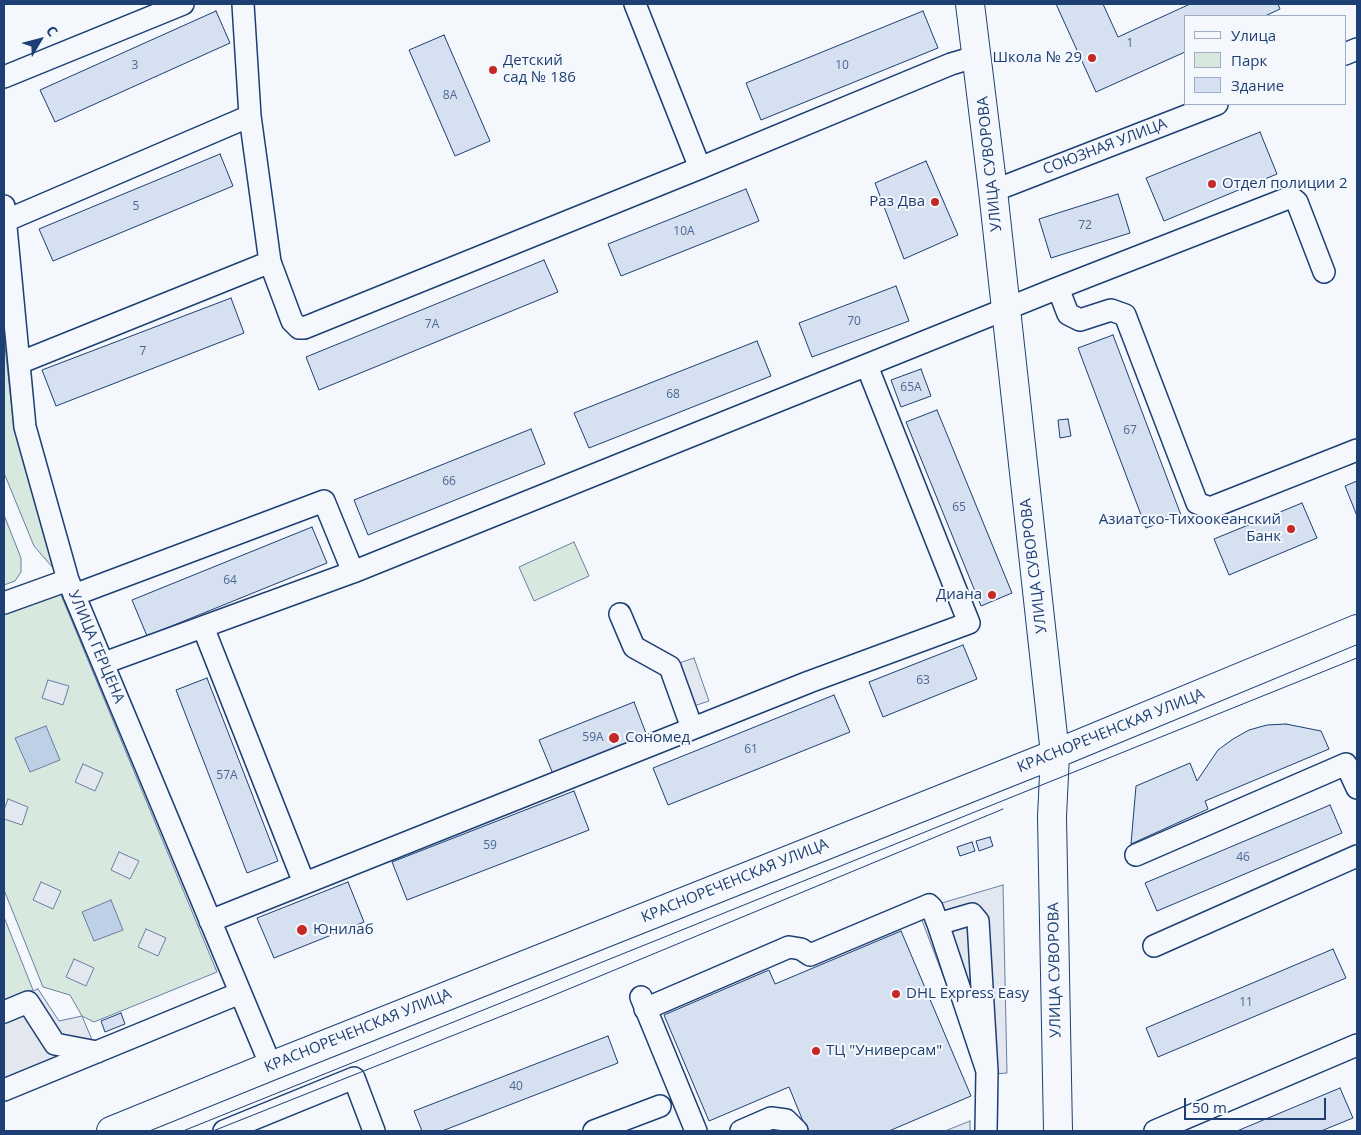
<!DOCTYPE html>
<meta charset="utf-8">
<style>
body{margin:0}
#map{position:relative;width:1361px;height:1135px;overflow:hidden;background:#f4f7fb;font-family:"Open Sans",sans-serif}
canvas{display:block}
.frame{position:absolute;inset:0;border:5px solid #1d3f73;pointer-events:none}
.legend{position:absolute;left:1184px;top:15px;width:162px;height:90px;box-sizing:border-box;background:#f4f7fb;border:1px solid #9eadc5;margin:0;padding:6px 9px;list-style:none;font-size:15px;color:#1d3f73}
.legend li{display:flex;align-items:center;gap:10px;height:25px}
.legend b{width:25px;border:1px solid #9eadc5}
.north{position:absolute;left:15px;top:15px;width:50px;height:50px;-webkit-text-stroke:4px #f4f7fb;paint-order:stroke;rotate:53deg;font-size:14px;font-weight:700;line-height:20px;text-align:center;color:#1d3f73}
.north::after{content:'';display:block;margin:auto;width:18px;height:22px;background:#1d3f73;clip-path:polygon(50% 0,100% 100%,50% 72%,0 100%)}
.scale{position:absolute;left:1184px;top:1098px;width:142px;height:22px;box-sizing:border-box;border:2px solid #1d3f73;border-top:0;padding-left:6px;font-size:15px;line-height:18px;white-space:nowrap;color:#1d3f73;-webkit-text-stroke:4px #f4f7fb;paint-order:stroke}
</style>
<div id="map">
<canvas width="1361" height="1135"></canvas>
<div class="frame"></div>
<ul class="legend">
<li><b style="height:6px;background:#f4f7fb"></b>Улица</li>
<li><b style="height:14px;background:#d7e8df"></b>Парк</li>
<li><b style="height:14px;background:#d5e0f0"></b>Здание</li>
</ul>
<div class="north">С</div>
<div class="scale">50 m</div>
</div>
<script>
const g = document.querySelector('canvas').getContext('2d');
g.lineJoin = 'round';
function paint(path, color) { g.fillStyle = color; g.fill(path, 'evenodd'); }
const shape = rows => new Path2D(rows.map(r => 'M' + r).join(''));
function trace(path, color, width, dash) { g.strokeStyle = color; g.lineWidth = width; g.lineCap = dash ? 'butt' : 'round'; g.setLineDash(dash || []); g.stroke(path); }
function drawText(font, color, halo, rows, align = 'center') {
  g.font = font + ' "Open Sans",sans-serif'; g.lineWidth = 4; g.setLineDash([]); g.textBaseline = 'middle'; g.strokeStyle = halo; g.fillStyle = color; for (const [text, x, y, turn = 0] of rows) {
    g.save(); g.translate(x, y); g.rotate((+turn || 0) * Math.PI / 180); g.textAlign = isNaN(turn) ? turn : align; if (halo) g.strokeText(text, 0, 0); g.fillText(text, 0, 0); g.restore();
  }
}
const green = shape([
 [4,337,14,429,60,576,34,546,4,473,4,337],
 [4,515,21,558,21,572,15,581,4,585,4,515],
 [574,542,589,576,534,601,519,567,574,542],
 [59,590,217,972,94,1022,82,1016,70,995,43,987,4,890,4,613,59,590],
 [4,917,33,990,4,1002,4,917]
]);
const parking = shape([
 [694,658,709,701,691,707,676,664,694,658],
 [48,680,69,686,63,705,42,698,48,680],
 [83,764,103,773,95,791,75,782,83,764],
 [8,799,28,807,22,825,4,819,4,810,8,799],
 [119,852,139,861,130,879,111,870,119,852],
 [41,882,61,891,53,909,33,900,41,882],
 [1003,885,1007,1073,981,1075,918,910,1003,885],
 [146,929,166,938,158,956,138,947,146,929],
 [74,959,94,968,86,986,66,977,74,959],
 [38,989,59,1021,82,1016,97,1052,4,1090,4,1002,38,989],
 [970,1121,970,1131,945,1131,970,1121]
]);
const water = shape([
 [46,726,60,760,30,772,15,738,46,726],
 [111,900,123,930,94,941,82,912,111,900]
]);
const building = shape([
 [1056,4,1103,4,1118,37,1190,4,1278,4,1280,9,1265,16,1185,16,1185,52,1096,92,1056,4],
 [216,11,230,43,55,122,40,90,216,11],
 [923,11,938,48,761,120,746,83,923,11],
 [444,35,490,141,455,156,409,50,444,35],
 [1260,132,1277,174,1164,221,1146,178,1260,132],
 [220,154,233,186,53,261,39,229,220,154],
 [926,161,958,235,904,259,875,183,926,161],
 [746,189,759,221,621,276,608,244,746,189],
 [1118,194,1130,233,1051,258,1039,219,1118,194],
 [544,260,558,292,319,390,306,357,544,260],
 [896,286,909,321,812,357,799,323,896,286],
 [231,298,244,333,56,406,42,370,231,298],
 [1113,335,1181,515,1146,528,1078,348,1113,335],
 [757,341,771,376,589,448,574,413,757,341],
 [921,369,931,396,901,407,891,380,921,369],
 [937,410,1012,593,981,606,906,422,937,410],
 [1068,419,1071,436,1060,438,1058,420,1068,419],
 [531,429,545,464,368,535,354,500,531,429],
 [1357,481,1357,516,1345,486,1357,481],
 [1302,503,1317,538,1229,575,1214,539,1302,503],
 [312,527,327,563,147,636,132,600,312,527],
 [963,645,977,679,883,717,869,682,963,645],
 [207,678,278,861,247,873,176,690,207,678],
 [834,695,850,732,668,805,653,768,834,695],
 [634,702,647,736,553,774,539,740,634,702],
 [1286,724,1321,731,1329,749,1205,801,1208,809,1131,844,1136,786,1190,763,1197,781,1218,750,1233,739,1249,730,1267,725,1286,724],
 [574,791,589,830,407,900,392,862,574,791],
 [1330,805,1342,833,1157,911,1145,883,1330,805],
 [990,837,993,846,979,851,976,841,990,837],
 [972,842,975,851,960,856,957,847,972,842],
 [348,882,364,922,274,958,257,918,348,882],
 [901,931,971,1096,889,1131,807,1131,789,1087,709,1121,664,1015,769,970,775,984,901,931],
 [1333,949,1346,978,1158,1057,1146,1028,1333,949],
 [121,1013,125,1024,105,1032,101,1021,121,1013],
 [608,1036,618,1063,442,1131,422,1131,414,1111,608,1036],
 [1340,1088,1353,1118,1321,1131,1237,1131,1340,1088]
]);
const minor = shape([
 [243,4,250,116,270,262,292,321,299,328,304,328,700,168,951,64,978,56],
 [635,4,700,168],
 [1345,54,1357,49],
 [4,77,183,4],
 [993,191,1217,104],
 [4,206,25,427,68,580,271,1066],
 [5,221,250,116],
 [1324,272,1297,202,1291,197,1058,288,1068,314,1080,320,1111,310,1125,315,1197,503,1210,508,1357,450],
 [19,363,270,262],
 [74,595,324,501,353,572],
 [4,603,68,580],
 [620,614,634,647,670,667,692,728],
 [203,627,304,883],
 [104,663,353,572,1058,288],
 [1136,855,1346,764,1357,788],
 [210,921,809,682,969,623,867,366],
 [938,924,972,914,978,921,987,1071,986,1131],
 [1154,946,1357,856],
 [641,997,696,1131],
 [645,1009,789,947,801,949,810,955,929,905,932,908,938,924,987,1071],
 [4,1012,28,1002,55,1044,97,1052],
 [4,1090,240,993],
 [224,1131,354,1078,374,1131],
 [594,1131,660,1106],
 [741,1131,771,1118,786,1120,797,1131],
 [1155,1131,1357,1045]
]);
const major = shape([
 [970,4,993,191,1055,754,1052,817,1058,1131],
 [111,1131,271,1066,1055,754,1357,629]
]);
const tram = shape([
 [183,1131,1357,658],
 [213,1131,547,998,1003,809]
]);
const markers = [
 [1092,58,5,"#c62828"],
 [493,70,5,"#c62828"],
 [1212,184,5,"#c62828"],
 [935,202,5,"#c62828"],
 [1291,529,5,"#c62828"],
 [992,595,5,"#c62828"],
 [614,738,6,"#c62828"],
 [302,930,6,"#c62828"],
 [896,994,5,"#c62828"],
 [816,1051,5,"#c62828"]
];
const numberNames = [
 ["1",1130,44],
 ["3",135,66],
 ["10",842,66],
 ["8А",450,96],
 ["5",136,207],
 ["72",1085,226],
 ["10А",684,232],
 ["70",854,322],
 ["7А",432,325],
 ["7",143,352],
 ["65А",911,388],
 ["68",673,395],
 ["67",1130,431],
 ["66",449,482],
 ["65",959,508],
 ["64",230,581],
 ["63",923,681],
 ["59А",593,738],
 ["61",751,750],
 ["57А",227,776],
 ["59",490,846],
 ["46",1243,858],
 ["11",1246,1003],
 ["40",516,1087]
];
const poiNames = [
 ["Школа № 29",1082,58,"right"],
 ["Детский",503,61],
 ["сад № 186",503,78],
 ["Отдел полиции 2",1222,184],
 ["Раз Два",925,202,"right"],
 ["Азиатско-Тихоокеанский",1281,520,"right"],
 ["Банк",1281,537,"right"],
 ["Диана",982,595,"right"],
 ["Сономед",625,738],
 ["Юнилаб",313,930],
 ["DHL Express Easy",906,994],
 ["ТЦ \"Универсам\"",826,1051]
];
const streetNames = [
 ["СОЮЗНАЯ УЛИЦА",1105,147,-21],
 ["УЛИЦА СУВОРОВА",990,164,-96],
 ["УЛИЦА СУВОРОВА",1034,566,-97],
 ["УЛИЦА ГЕРЦЕНА",96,647,67],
 ["КРАСНОРЕЧЕНСКАЯ УЛИЦА",1111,731,-22],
 ["КРАСНОРЕЧЕНСКАЯ УЛИЦА",735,881,-22],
 ["УЛИЦА СУВОРОВА",1055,970,-91],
 ["КРАСНОРЕЧЕНСКАЯ УЛИЦА",358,1031,-22]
];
paint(green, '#d7e8df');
trace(green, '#687fa3', 1);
paint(parking, '#e3e8f0');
trace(parking, '#687fa3', 1);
paint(water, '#bed0e5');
trace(water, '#687fa3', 1);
paint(building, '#d5e0f0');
trace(building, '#1d3f73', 1);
trace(minor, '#1d3f73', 24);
trace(major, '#1d3f73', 30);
trace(minor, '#f4f7fb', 21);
trace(major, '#f4f7fb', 28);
trace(tram, '#1d3f73', 1);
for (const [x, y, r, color] of markers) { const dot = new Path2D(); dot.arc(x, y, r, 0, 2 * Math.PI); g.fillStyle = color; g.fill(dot); trace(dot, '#f4f7fb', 2); }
drawText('12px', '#4b6792', null, numberNames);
drawText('15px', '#1d3f73', '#f4f7fb', poiNames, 'left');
drawText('15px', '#1d3f73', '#f4f7fb', streetNames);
</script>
